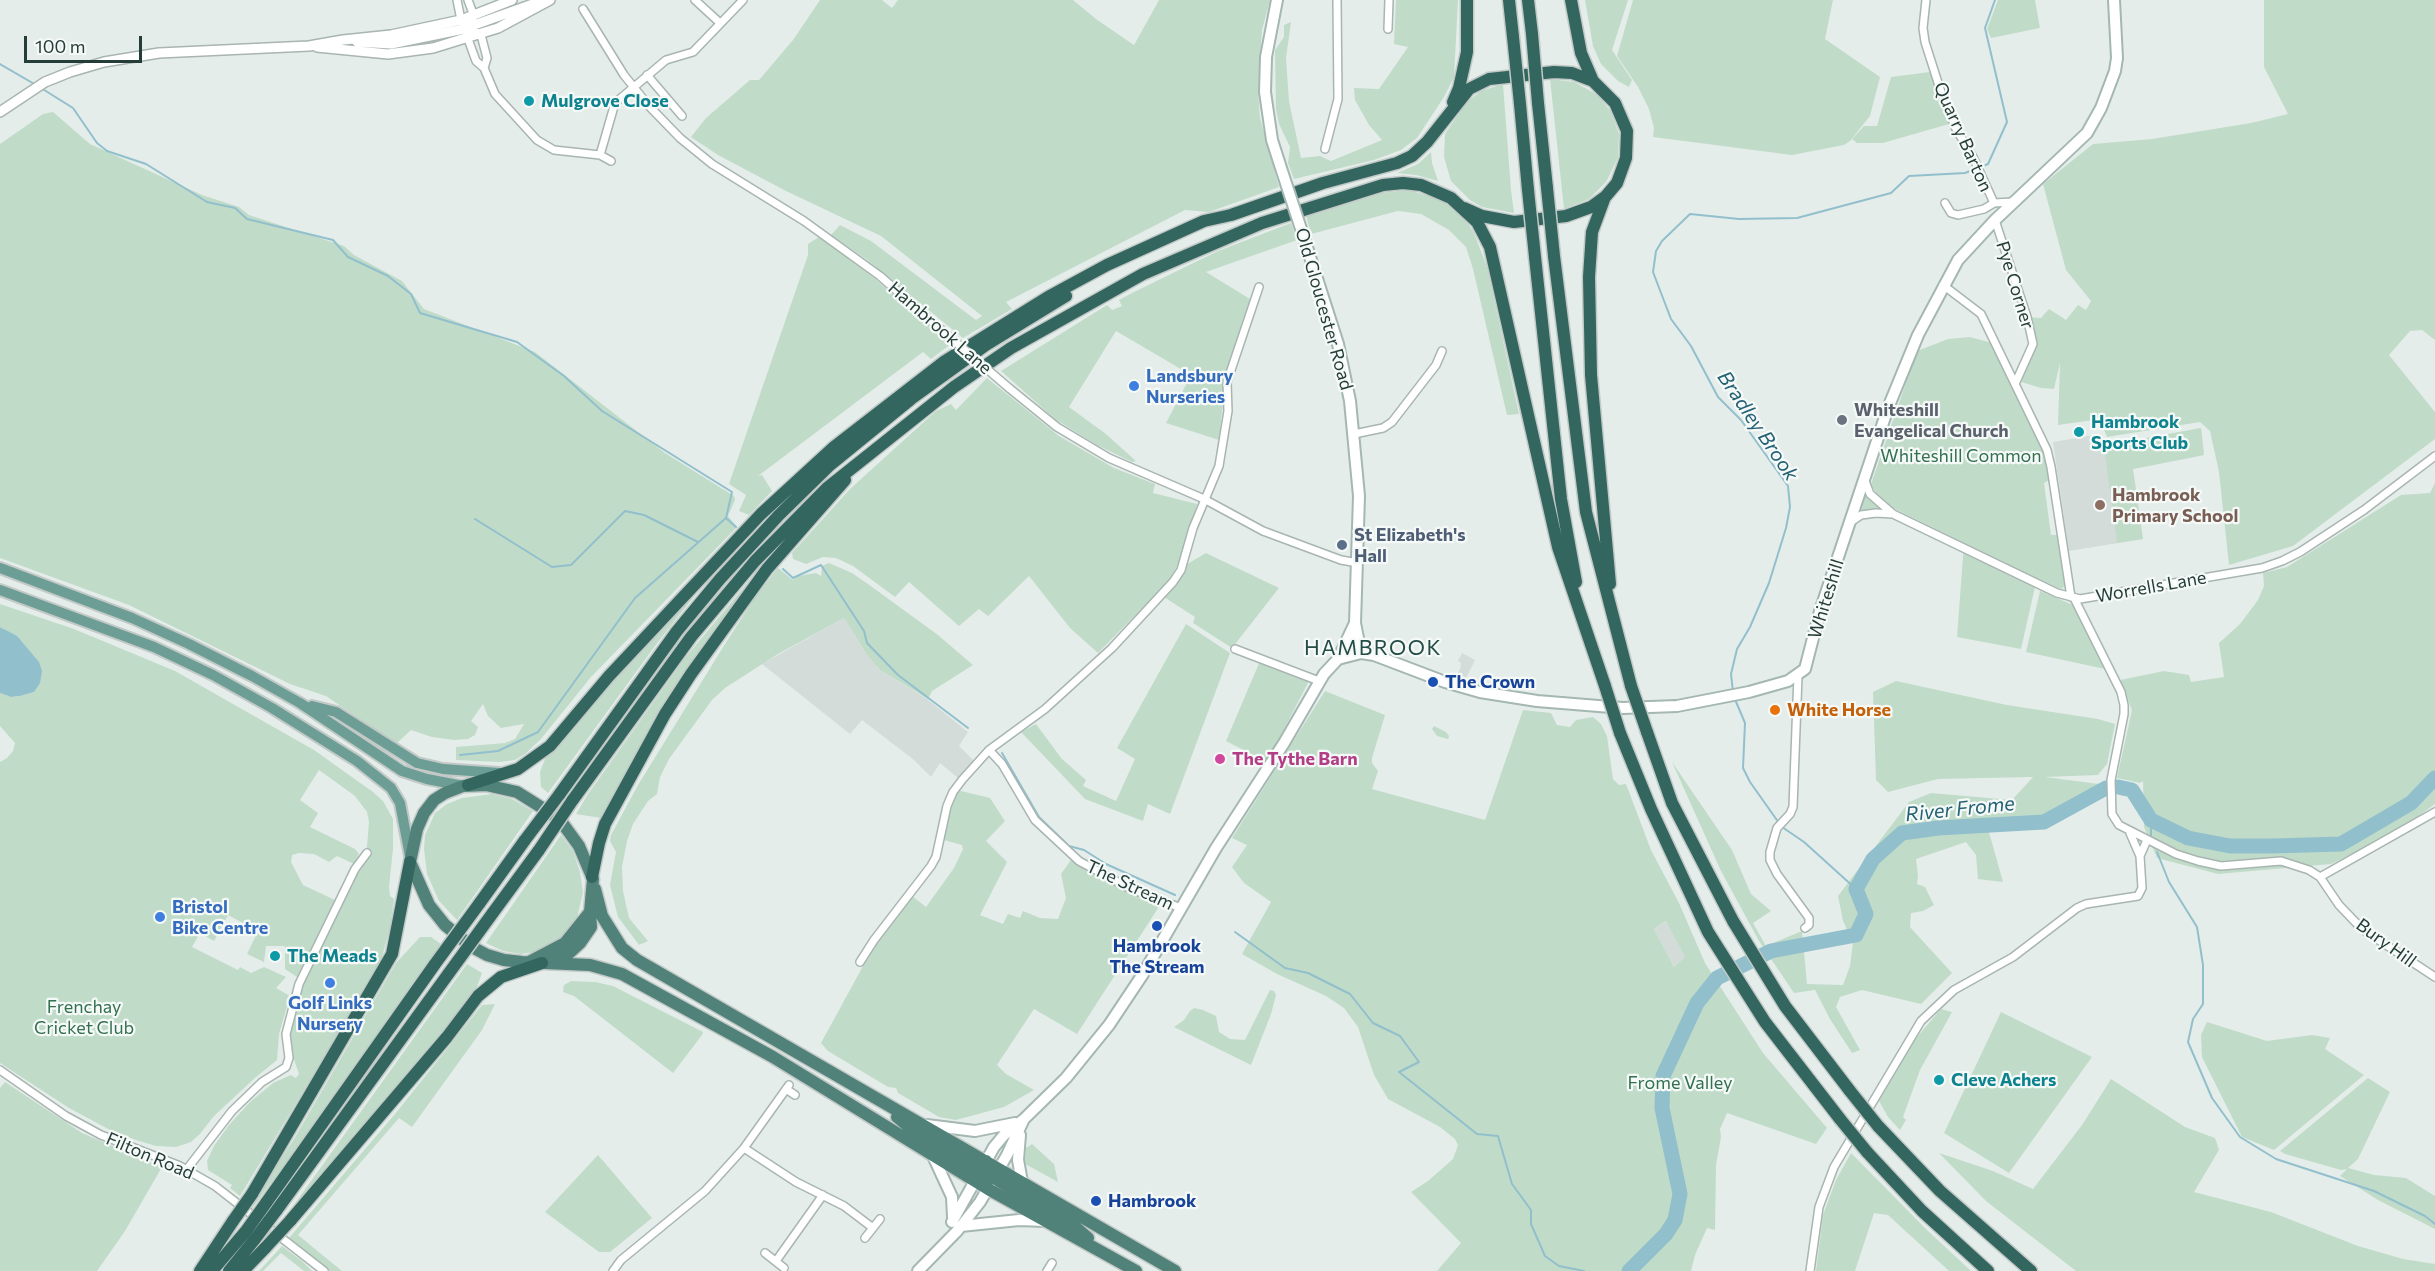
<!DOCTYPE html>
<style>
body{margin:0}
#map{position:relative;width:2435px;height:1271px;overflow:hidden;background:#e5edea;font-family:Commissioner,sans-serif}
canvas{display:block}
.scale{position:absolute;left:24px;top:36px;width:118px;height:27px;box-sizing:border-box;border:3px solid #253d38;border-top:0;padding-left:8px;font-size:18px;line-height:21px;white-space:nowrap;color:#253d38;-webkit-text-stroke:4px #f5f9f7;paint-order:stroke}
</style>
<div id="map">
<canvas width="2435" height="1271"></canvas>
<div class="scale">100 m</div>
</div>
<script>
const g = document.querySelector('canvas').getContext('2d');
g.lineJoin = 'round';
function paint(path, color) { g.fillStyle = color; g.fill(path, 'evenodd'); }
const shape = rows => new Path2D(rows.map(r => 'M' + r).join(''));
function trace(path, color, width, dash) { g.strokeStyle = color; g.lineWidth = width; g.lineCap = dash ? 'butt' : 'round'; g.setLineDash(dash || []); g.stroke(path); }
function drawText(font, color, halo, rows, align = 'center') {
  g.font = font + ' Commissioner,sans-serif'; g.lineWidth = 4.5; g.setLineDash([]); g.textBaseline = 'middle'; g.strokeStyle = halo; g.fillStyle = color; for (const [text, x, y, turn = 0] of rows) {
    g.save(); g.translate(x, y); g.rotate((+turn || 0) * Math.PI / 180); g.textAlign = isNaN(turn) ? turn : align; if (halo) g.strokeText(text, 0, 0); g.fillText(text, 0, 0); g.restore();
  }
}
const built = shape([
 [2201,428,2204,455,2133,469,2143,539,2069,551,2053,442,2100,434,2104,446],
 [844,618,867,655,880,670,927,699,968,732,959,746,975,762,958,778,940,763,931,777,914,760,862,720,850,734,762,664],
 [1462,653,1475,660,1464,682,1455,678,1460,669,1461,663,1458,661],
 [1667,921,1685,957,1674,967,1654,929]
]);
const green = shape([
 [820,0,882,0,892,8,898,0,1073,0,1096,19,1134,45,1159,0,1270,0,1262,30,1258,91,1260,118,1279,187,1209,212,1185,210,1006,302,1012,309,963,338,866,259,831,235,840,225,871,241,976,320,982,316,881,236,786,191,718,155,691,137,706,118,750,80,759,80,793,40],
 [1396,0,1458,0,1454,77,1444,97,1417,138,1401,150,1374,160,1294,179,1288,163,1290,147,1279,124,1276,109,1275,50,1284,37,1284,25,1291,22,1286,58,1289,101,1301,158,1320,156,1331,161,1382,140,1369,125,1355,100,1354,88,1379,89,1408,47,1394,44],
 [1585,0,1628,0,1612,50,1632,80,1629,87,1618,81,1601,64,1593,46],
 [1633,0,1833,0,1825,39,1880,77,1870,116,1850,141,1844,145,1792,155,1653,137,1654,128,1649,109,1638,87,1617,56],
 [1998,0,2035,0,2040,28,1991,38,1987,29],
 [2264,0,2435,0,2435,340,2422,330,2410,331,2389,355,2435,412,2435,439,2293,546,2229,565,2219,472,2210,431,2200,422,2107,437,2100,419,2058,425,2060,363,2054,389,2041,388,2018,381,2033,344,2027,317,2041,318,2049,309,2066,320,2078,305,2086,310,2091,301,2066,270,2043,184,2093,144,2152,139,2251,123,2288,114,2264,67],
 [1930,72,1949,124,1883,143,1857,143,1852,139,1864,126,1877,126,1891,77],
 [1550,79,1574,82,1598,95,1611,112,1619,134,1618,158,1606,182,1589,199,1564,209],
 [1503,84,1511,190,1514,213,1482,207,1470,200,1451,181,1444,157,1445,134,1466,103,1481,91],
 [53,112,90,144,202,195,239,207,249,215,344,246,354,255,402,281,424,309,535,352,665,453,734,496,735,500,728,516,737,527,591,677,541,739,525,754,515,760,499,762,456,760,456,747,505,743,515,739,524,724,501,728,488,716,483,704,471,721,478,727,475,735,468,739,454,740,432,737,411,730,396,744,326,696,290,684,129,605,0,558,0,144,43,114],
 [1431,152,1432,163,1438,181,1416,175,1397,173,1418,164],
 [1408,190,1445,201,1463,216,1474,233,1487,267,1519,414,1507,415,1473,269,1466,247,1449,230,1421,214,1398,211,1311,234,1306,215,1380,193],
 [1291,223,1297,240,1206,272,1250,299,1226,374,1219,440,1166,423,1191,375,1116,331,1069,407,1106,434,1136,461,1132,462,1097,445,1055,419,1001,371,1107,305,1112,310,1122,306,1119,300,1134,292,1218,251],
 [819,237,874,278,951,344,931,359,923,352,758,476,762,475,772,491,749,515,739,511,746,495,729,484,808,255,808,244],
 [1970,337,1992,343,2044,451,2050,468,2051,479,2044,483,2051,535,2058,535,2066,579,2065,586,2061,589,2037,578,2021,649,1957,637,1964,543,1891,507,1877,495,1871,484,1917,351,1948,339],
 [987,378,1059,436,1114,468,1155,484,1153,493,1197,504,1180,560,1170,580,1098,653,1070,628,1029,576,988,616,979,609,959,626,909,582,895,597,853,566,836,558,823,557,806,564,793,559,792,553,850,489,936,411,951,404,956,410],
 [2201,428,2204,455,2133,469,2143,539,2117,543,2104,446],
 [2435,483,2435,804,2392,835,2331,864,2218,874,2157,858,2144,827,2143,781,2140,783,2117,778,2132,710,2120,680,2164,671,2189,675,2191,682,2224,677,2219,643,2240,624,2258,600,2264,586,2263,573,2287,567,2401,495,2430,493],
 [1866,494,1875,503,1884,510,1861,512],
 [1206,553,1279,588,1232,648,1193,623,1195,617,1164,597,1181,575,1184,566],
 [829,563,852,573,868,584,938,635,973,665,932,691,928,699,880,670,867,655,844,618,778,654,725,688,712,700,669,759,660,777,657,794,648,801,633,824,627,841,622,867,623,891,629,918,648,941,639,945,618,917,610,885,616,852,610,841,611,835,638,785,725,644,754,599,778,568,793,580,798,576,816,573,821,576,822,566],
 [759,569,760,571,661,713,601,818,576,814,588,794,685,658],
 [708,579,658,642,548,793,541,787,540,772,547,754,622,668],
 [2040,591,2073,605,2105,669,2026,652],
 [0,604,74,629,175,671,314,750,373,792,383,801,393,819,393,849,389,887,390,896,394,899,390,928,382,957,370,981,240,1196,230,1188,232,1185,208,1170,207,1161,214,1146,229,1125,250,1102,273,1083,291,1075,296,1078,299,1074,288,1042,288,1033,302,986,362,864,367,846,369,822,367,812,355,796,319,770,300,800,318,813,310,827,355,849,359,854,354,864,337,856,329,862,314,854,299,853,292,855,291,862,303,885,335,900,297,977,285,969,285,946,266,946,264,962,247,954,258,931,228,915,214,941,200,933,192,947,238,970,240,967,251,973,264,967,286,977,276,988,290,996,279,1034,277,1060,256,1077,214,1116,200,1134,191,1142,176,1147,156,1146,136,1140,110,1130,69,1108,0,1063,0,762,7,758,13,751,15,743,0,726,0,693,11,697,20,696,34,692,3,628,0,627],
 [1186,624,1230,653,1170,814,1148,804,1143,821,1085,799,1021,732,1036,724,1062,759,1086,780,1083,786,1116,801,1135,759,1117,748],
 [1260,661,1310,679,1267,762,1226,741],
 [1896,681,2007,705,2098,719,2115,724,2107,764,2098,775,2045,777,2099,784,2037,821,1987,825,2003,882,1978,879,1976,855,1966,842,1916,859,1918,875,1917,884,1925,887,1934,905,1923,911,1911,913,1910,927,1952,973,1921,1004,1862,990,1840,997,1836,1007,1860,1050,1852,1053,1830,1019,1815,990,1794,993,1759,941,1721,871,1672,762,1732,850,1751,894,1771,911,1753,923,1766,946,1802,931,1807,984,1843,985,1850,966,1853,942,1843,921,1838,896,1909,802,1931,793,2012,800,2033,777,1938,779,1888,792,1876,780,1873,692],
 [1325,691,1385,715,1372,758,1372,763,1378,771,1372,789,1485,820,1523,710,1551,713,1557,725,1570,727,1576,720,1593,717,1601,724,1607,736,1613,779,1619,785,1626,784,1651,850,1679,903,1705,963,1763,1053,1827,1128,1816,1144,1727,1113,1720,1129,1721,1137,1716,1165,1715,1230,1707,1228,1695,1255,1691,1271,1437,1271,1461,1243,1411,1192,1428,1181,1453,1159,1458,1145,1455,1139,1440,1127,1388,1099,1374,1075,1358,1027,1344,1008,1326,996,1277,974,1242,954,1271,902,1244,883,1232,867,1247,845,1232,838],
 [1666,921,1685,957,1674,967,1654,929],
 [1434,726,1446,732,1449,736,1448,739,1437,736,1432,729],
 [957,790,990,798,1005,821,986,841,1007,862,980,915,1003,924,1008,914,1020,918,1023,911,1040,918,1058,919,1066,898,1061,874,1071,860,1105,879,1162,902,1077,1034,1034,1009,997,1065,1006,1074,1034,1090,1004,1107,956,1120,939,1117,898,1093,896,1088,888,1087,828,1051,821,1043,875,944,912,896,926,907,954,868,963,849,962,845,944,840,948,820],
 [492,794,512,799,533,811,457,920,439,901,427,874,424,849,425,835,435,813,447,804,462,798],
 [561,835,573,851,580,872,583,893,575,926,569,934,545,950,521,954,503,951,486,943],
 [420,937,431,937,441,944,312,1128,250,1211,250,1206,294,1139,396,963],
 [467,964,482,973,473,998,290,1214,288,1213],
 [571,981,595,982,613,986,703,1032,702,1035,673,1073,574,996,563,992,564,985],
 [1270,990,1274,991,1276,995,1271,1014,1251,1065,1174,1027,1184,1020,1190,1011,1194,1008,1203,1010,1216,1016,1219,1032,1230,1039,1245,1040],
 [495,1004,482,1030,412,1127,399,1118,298,1235,342,1271,329,1271,289,1238,395,1114,482,1005],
 [1941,1009,1952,1012,1920,1070,1903,1117,1906,1120,1900,1130,1888,1117,1879,1101,1916,1038],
 [2001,1012,2092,1057,2009,1173,1944,1133],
 [2207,1022,2267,1041,2312,1035,2330,1038,2325,1049,2364,1075,2274,1150,2242,1137,2202,1057,2201,1035],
 [2368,1078,2390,1092,2358,1159,2348,1168,2374,1175,2406,1178,2435,1196,2435,1229,2378,1200,2340,1176,2347,1169,2341,1170,2285,1154,2280,1151],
 [2111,1079,2185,1127,2215,1138,2219,1150,2194,1192,2271,1212,2358,1246,2403,1259,2435,1264,2435,1271,2076,1271,1986,1201,1939,1153,1993,1171,2033,1189,2082,1125],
 [5,1082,82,1133,162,1167,125,1231,97,1271,0,1271,0,1088],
 [1032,1144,1054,1164,1058,1182,1025,1164,1026,1148],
 [1851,1153,1927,1230,1971,1271,1949,1271,1888,1215,1874,1213,1855,1271,1816,1271,1823,1215,1836,1180],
 [598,1155,652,1218,610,1252,599,1252,545,1212],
 [282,1246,302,1261,312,1271,304,1271,281,1253,263,1271,259,1271]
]);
const water = shape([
 [0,627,17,636,39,662,42,671,40,683,34,692,20,696,11,697,0,693]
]);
const stream = shape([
 [0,64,36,85],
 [41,88,73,108,97,143,107,151,146,164,207,202,235,208,247,219,333,240,348,257,388,276,411,294,420,313,517,342,564,376,602,411,732,492,726,518,736,527],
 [1981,167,1988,164,2007,122,1985,28,1995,0],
 [475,519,552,567,571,565,625,511,644,515,698,542],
 [783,569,793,578,821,565,864,631,867,643,898,675,968,728],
 [1733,692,1731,674,1737,649,1750,627,1769,583,1786,528,1790,507,1788,486,1741,420,1718,397,1691,346,1671,319,1653,272,1656,251,1662,241,1690,214,1739,219,1797,218,1891,193,1909,176,1965,173,1975,169],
 [1734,697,1745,723,1743,768,1750,782,1779,823],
 [1002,753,1039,817,1069,846,1084,850,1106,864,1175,895],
 [460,755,498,751,538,732,635,598,726,518],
 [1782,827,1804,842,1856,889],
 [2151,837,2151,820],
 [2157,852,2169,882,2197,927,2203,965,2203,1004,2193,1019,2188,1042,2212,1098,2240,1137,2276,1159,2374,1191,2425,1216,2435,1224],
 [1235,932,1285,968,1308,973,1350,994,1373,1023,1400,1036,1419,1062,1399,1072,1477,1134,1498,1136,1512,1184,1531,1210,1531,1224,1545,1256,1559,1266,1584,1271]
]);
const river = shape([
 [2118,787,2132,790,2151,820,2188,838,2230,846,2272,846,2341,844,2411,803,2435,778],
 [1629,1271,1666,1234,1675,1220,1680,1194,1662,1108,1663,1076,1697,1003,1717,978,1771,951,1856,935,1866,914,1856,889,1873,859,1902,833,1938,828,2044,822,2106,788]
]);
const minor = shape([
 [457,0,461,20],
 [468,0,474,16],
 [695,0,720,23],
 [1926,0,1923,28,1925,42,1941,92,1956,129,1973,157,1994,203,2013,202],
 [583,9,624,75,648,105,680,138,712,164,804,221,880,276,937,326],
 [1388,29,1389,0],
 [481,35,487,58,484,68],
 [468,39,476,61,484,68,495,94,537,140,554,150,600,155,611,161],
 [647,75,682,116],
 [1325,149,1338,99,1337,0],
 [600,155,615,103,666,60,693,52,743,0],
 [1945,203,1951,213,1958,215,1984,209,1994,203],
 [1995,220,2027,317,2033,344,2015,384],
 [1943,285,1981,314,2047,450,2051,467,2071,597],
 [1009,388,1057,427,1109,458,1204,499,1263,531,1341,560,1358,563],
 [1354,434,1383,428,1392,422,1436,365,1442,351],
 [1865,481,1870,494,1893,514],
 [1852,521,1861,515,1876,513,1893,514,2057,593,2080,599,2262,568,2282,561,2300,552,2364,510,2435,456],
 [2074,598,2121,692,2124,705,2124,714,2111,780,2112,814,2119,825,2176,854,2198,861,2221,866,2281,861,2309,870,2320,877,2339,905,2362,929,2435,977],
 [1235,649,1319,681],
 [1798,676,1793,807,1790,814,1777,828,1770,852,1770,860,1777,874,1809,918,1809,925,1805,928],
 [989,750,1002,764,1035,820,1079,861,1129,888,1181,908],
 [2130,833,2140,856],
 [2320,877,2435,812],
 [860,962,874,940,931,866,936,857,947,806,953,792,962,780,989,750,1045,709,1112,648,1173,582,1181,570,1193,528,1219,466,1228,411,1227,382,1259,287],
 [0,1070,66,1116,101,1135,180,1166,215,1186,324,1271],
 [786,1089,795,1095],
 [744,1148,796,1182,844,1206,873,1228],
 [187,1169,232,1111,262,1082,286,1067,289,1058,286,1034,299,984,355,869,367,853],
 [865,1238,880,1219],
 [765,1253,784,1268],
 [776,1261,823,1195],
 [613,1271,621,1260,705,1191,744,1148,789,1085],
 [1047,1271,1052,1263],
 [1810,1271,1819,1207,1834,1167,1921,1021,1954,990,2013,957,2077,908,2086,904,2138,896,2142,888,2140,856,2147,840]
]);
const tertiary = shape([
 [463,21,477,24,544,0],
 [357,42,391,44,464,29,481,35],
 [317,47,388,54,433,48,498,28,550,0],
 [0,112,45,82,70,72,104,62,159,53,309,46,343,40,391,35,461,20,512,0]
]);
const secondary = shape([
 [1277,0,1266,57,1265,92,1272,140,1280,165],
 [1304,238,1338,344,1350,401,1359,496,1355,623,1361,653],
 [1338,659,1355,623],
 [927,1125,975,1131,1015,1123],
 [1020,1135,1018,1160,1022,1182],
 [933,1156,952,1197,953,1217],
 [952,1222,994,1147,1004,1135,1023,1120,1066,1078,1109,1025,1143,974,1216,848,1284,743,1324,674,1338,659,1361,653,1374,655,1445,682,1480,692,1537,701,1623,708,1677,706,1749,692,1788,681,1805,669,1820,611,1888,408,1918,335,1958,260,1995,220,2087,133,2101,108,2115,71,2117,58,2114,0],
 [961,1226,1019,1220,1044,1221],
 [918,1271,958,1230,980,1202,1007,1155,1023,1121]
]);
const primary = shape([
 [0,568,132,618,189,644,252,676,300,703,402,771,427,779,463,786],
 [0,590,154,647,213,675,272,708,357,761,391,788,400,803,410,856],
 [312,706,336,712,417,763,443,769,499,773]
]);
const trunk = shape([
 [595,889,602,916,622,948,637,960,1175,1271],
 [549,961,568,954,580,943,591,927,590,912],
 [529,962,565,943,590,912,593,879,579,846,563,824,552,814,517,792,486,785,463,786,445,793,434,800,424,813,417,829,410,862,429,905,445,925,472,947,487,955,504,960,522,962,590,965,622,974,773,1057,988,1189,1136,1271],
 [897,1117,916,1133,980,1171,988,1189],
 [986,1161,994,1178,1072,1224,1088,1238]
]);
const motorway = shape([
 [1509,0,1513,37],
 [1528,0,1532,34],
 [1571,0,1581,53,1593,81],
 [1453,102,1459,88,1467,52,1467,0],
 [1538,103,1547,188],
 [1520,104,1528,190],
 [1605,197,1592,232,1589,277,1591,375,1610,584],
 [1554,256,1586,512,1631,686],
 [1535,257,1561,499,1576,582],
 [1647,732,1672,803,1733,921,1785,1006,1850,1091],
 [1620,733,1651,809,1708,932,1765,1022,1840,1119],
 [468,785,518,769,550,746,609,676,761,514,834,447,945,361,1048,297,1107,265,1204,221,1231,215,1323,183,1397,163,1412,156,1427,142,1469,89,1489,79,1554,72,1572,73,1593,81,1615,103,1627,131,1626,158,1617,183,1606,196,1591,207,1566,216,1514,222,1482,216,1464,208],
 [559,795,677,631,720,579,779,515,830,465,911,399,986,345,1066,296],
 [572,801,691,637,755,561,827,488,954,387,1011,348,1143,274,1262,223,1383,185,1403,183,1421,185,1451,198,1477,222,1490,247,1558,547,1605,686],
 [592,877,599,843,605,824,665,714,691,674,767,569,845,480],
 [479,904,525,840],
 [492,914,539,850],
 [1878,1126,1940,1191,2031,1271],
 [1867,1152,1922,1211,1988,1271],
 [252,1194,392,954,410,862],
 [266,1203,435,964],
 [276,1211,449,973],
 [290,1221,447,1037,478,996,501,977,542,963],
 [200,1271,233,1221],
 [212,1271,246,1231],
 [229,1271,255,1239],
 [243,1271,266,1247]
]);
const minorBridge = shape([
 [937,326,1009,388]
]);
const secondaryBridge = shape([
 [1280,165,1304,238]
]);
const motorwayBridge = shape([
 [1532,34,1538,103],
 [1513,37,1520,104],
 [1547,188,1554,256],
 [1528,190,1535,257],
 [1605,686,1620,733],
 [1631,686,1647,732],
 [525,840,559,795],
 [539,850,572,801],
 [435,964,479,904],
 [449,973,492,914],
 [1850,1091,1878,1126],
 [1840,1119,1867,1152],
 [233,1221,252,1194],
 [246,1231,266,1203],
 [255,1239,276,1211],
 [266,1247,290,1221]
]);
const markers = [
 [529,101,6,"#0f9aa8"],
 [1134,386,6,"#3f7fe0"],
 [1842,420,6,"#6b7280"],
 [2079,432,6,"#0f9aa8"],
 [2100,505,6,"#8d6e63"],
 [1342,545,6,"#5c6f8a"],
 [1433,682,6,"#1a4fb4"],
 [1775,710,6,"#e8710a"],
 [1220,759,6,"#d1479c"],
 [160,917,6,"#3f7fe0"],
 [1157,926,6,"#1a4fb4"],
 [275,956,6,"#0f9aa8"],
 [330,983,6,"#3f7fe0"],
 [1939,1080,6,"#0f9aa8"],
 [1096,1201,6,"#1a4fb4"]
];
const cultureNames = [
 ["Mulgrove Close",541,101],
 ["Hambrook",2091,422],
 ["Sports Club",2091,443],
 ["The Meads",287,956],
 ["Cleve Achers",1951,1080]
];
const streetNames = [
 ["Quarry Barton",1963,137,66],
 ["Pye Corner",2015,285,73],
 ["Old Gloucester Road",1324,309,74],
 ["Hambrook Lane",940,328,41],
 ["Worrells Lane",2151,587,-10],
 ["Whiteshill",1826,599,-73],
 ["The Stream",1130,885,25],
 ["Bury Hill",2386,943,36],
 ["Filton Road",150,1156,23]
];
const shopNames = [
 ["Landsbury",1146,376],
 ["Nurseries",1146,397],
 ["Bristol",172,907],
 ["Bike Centre",172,928],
 ["Golf Links",330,1003,"center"],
 ["Nursery",330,1024,"center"]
];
const worshipNames = [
 ["Whiteshill",1854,410],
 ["Evangelical Church",1854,431]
];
const parkNames = [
 ["Whiteshill Common",1961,456],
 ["Frenchay",84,1007],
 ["Cricket Club",84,1028],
 ["Frome Valley",1680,1083]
];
const educationNames = [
 ["Hambrook",2112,495],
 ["Primary School",2112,516]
];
const serviceNames = [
 ["St Elizabeth's",1354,535],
 ["Hall",1354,556]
];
const transitNames = [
 ["The Crown",1445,682],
 ["Hambrook",1157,946,"center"],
 ["The Stream",1157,967,"center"],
 ["Hambrook",1108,1201]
];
const foodNames = [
 ["White Horse",1787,710]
];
const hotelNames = [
 ["The Tythe Barn",1232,759]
];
const waterNames = [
 ["Bradley Brook",1758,426,56],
 ["River Frome",1960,809,-6]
];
const quarterNames = [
 ["HAMBROOK",1373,648]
];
paint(built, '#d3dcd9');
paint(green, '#c0dcc9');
paint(water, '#92bfcc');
trace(stream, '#92bfcc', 2);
trace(river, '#92bfcc', 15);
trace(minor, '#a8b5b1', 10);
trace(tertiary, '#a8b5b1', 12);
trace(secondary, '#a4b7b2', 14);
trace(primary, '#c2c9c7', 14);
trace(trunk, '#c2c9c7', 15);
trace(motorway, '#c2c9c7', 15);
trace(minor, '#fff', 7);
trace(tertiary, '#fff', 9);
trace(secondary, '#fff', 10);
trace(primary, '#6d9e95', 10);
trace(trunk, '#50827a', 12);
trace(motorway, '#346660', 12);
trace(minorBridge, '#a8b5b1', 10, []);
trace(secondaryBridge, '#a4b7b2', 14, []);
trace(motorwayBridge, '#c2c9c7', 15, []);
trace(minorBridge, '#fff', 7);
trace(secondaryBridge, '#fff', 10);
trace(motorwayBridge, '#346660', 12);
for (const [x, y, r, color] of markers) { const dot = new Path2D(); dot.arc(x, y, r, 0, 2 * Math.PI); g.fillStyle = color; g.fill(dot); trace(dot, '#f5f9f7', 2); }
drawText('bold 18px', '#0d838f', '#f5f9f7', cultureNames, 'left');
drawText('18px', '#253d38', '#f5f9f7', streetNames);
drawText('bold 18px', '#366cbe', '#f5f9f7', shopNames, 'left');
drawText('bold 18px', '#5b616d', '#f5f9f7', worshipNames, 'left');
drawText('18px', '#33704f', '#f5f9f7', parkNames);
drawText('bold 18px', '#785e54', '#f5f9f7', educationNames, 'left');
drawText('bold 18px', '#4e5e75', '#f5f9f7', serviceNames, 'left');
drawText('bold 18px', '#164399', '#f5f9f7', transitNames, 'left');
drawText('bold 18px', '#c56008', '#f5f9f7', foodNames, 'left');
drawText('bold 18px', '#b23c85', '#f5f9f7', hotelNames, 'left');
drawText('italic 20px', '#246174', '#f5f9f7', waterNames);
g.letterSpacing = '1.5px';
drawText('21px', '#234d46', '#f5f9f7', quarterNames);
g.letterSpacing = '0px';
</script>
